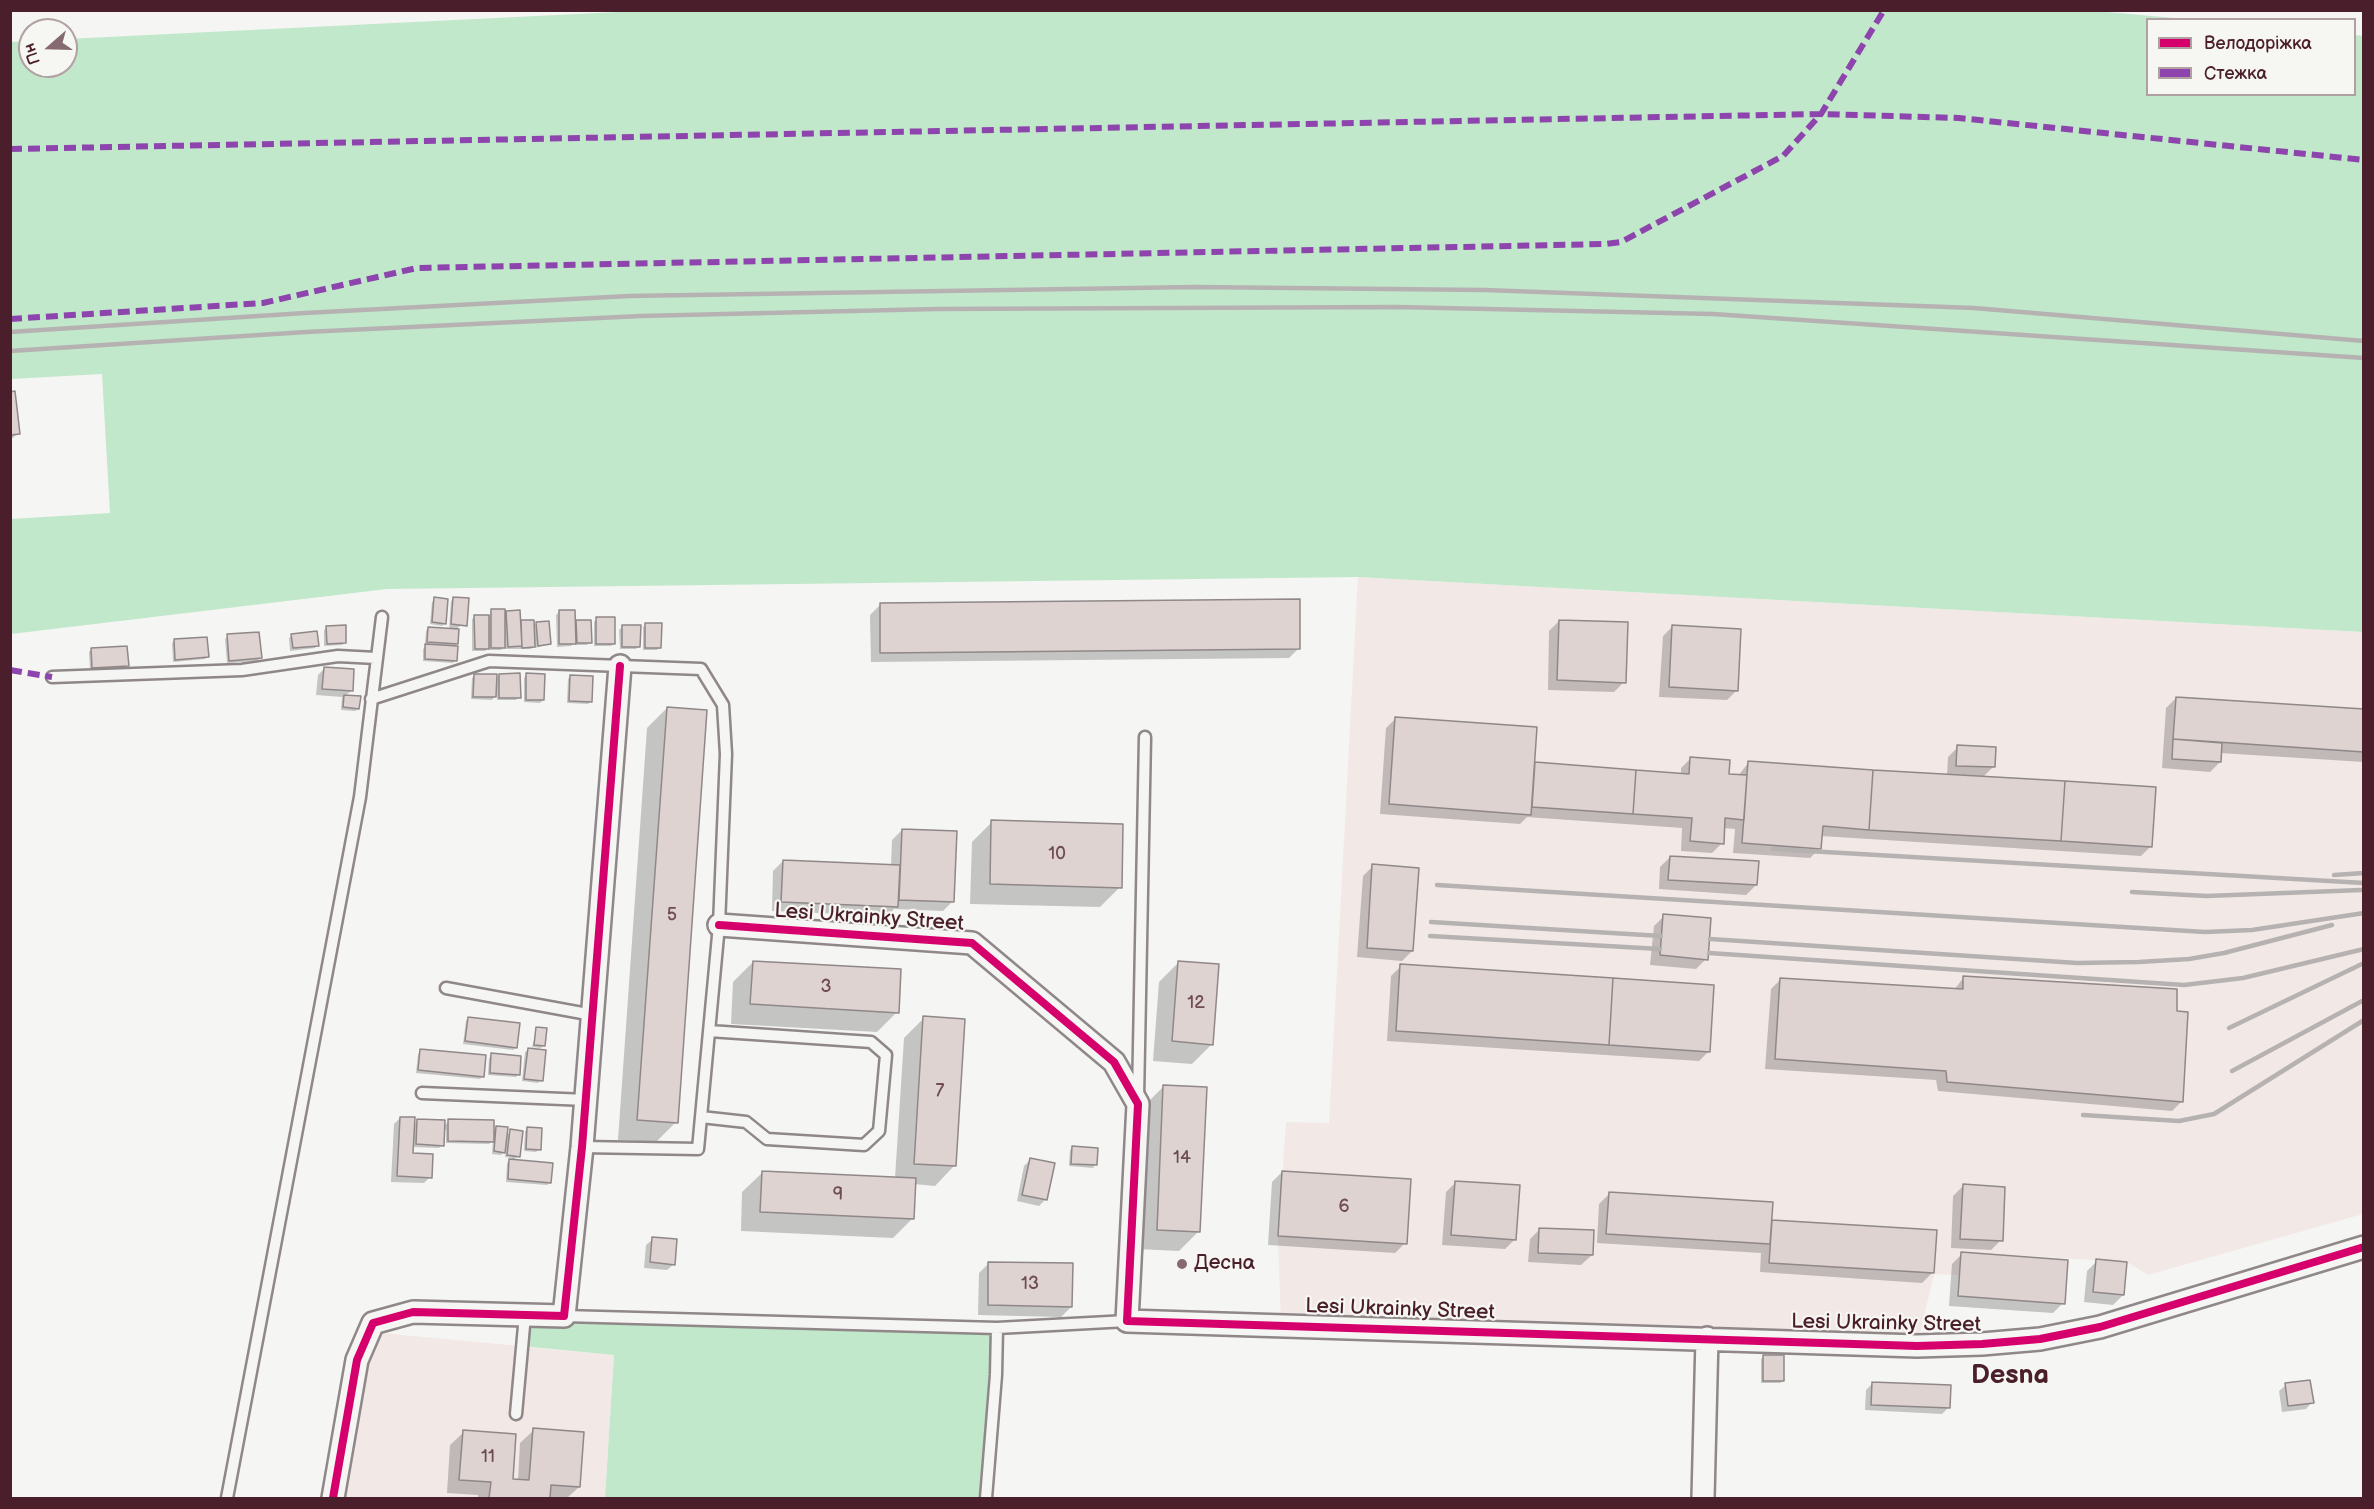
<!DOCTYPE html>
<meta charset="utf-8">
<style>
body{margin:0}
#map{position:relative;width:2374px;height:1509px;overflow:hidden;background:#f5f5f3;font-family:"Balsamiq Sans",sans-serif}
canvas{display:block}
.frame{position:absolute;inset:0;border:12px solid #4a1f2b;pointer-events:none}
.legend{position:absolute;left:2146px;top:18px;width:210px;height:78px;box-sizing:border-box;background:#f6f6f2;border:2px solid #b1a0a2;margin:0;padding:8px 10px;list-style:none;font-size:18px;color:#4a1f2b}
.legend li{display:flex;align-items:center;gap:12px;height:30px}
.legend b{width:30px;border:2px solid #b1a0a2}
.north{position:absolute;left:18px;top:18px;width:60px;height:60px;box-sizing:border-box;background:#f6f6f2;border:2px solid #b1a0a2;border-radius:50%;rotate:250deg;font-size:16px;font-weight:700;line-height:24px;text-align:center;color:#4a1f2b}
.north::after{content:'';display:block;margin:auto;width:21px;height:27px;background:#866a71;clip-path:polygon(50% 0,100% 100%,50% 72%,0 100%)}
</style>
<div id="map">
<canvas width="2374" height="1509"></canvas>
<div class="frame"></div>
<ul class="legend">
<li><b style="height:8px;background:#d6006c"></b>Велодоріжка</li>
<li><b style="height:8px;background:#8e44ad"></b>Стежка</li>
</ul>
<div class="north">Пн</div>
</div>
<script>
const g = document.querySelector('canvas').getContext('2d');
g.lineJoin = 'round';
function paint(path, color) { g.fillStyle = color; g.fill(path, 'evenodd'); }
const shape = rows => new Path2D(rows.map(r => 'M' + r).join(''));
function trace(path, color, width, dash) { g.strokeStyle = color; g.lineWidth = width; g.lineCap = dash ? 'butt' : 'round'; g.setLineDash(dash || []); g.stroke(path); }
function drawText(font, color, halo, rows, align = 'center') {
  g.font = font + ' "Balsamiq Sans",sans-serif'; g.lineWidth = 4.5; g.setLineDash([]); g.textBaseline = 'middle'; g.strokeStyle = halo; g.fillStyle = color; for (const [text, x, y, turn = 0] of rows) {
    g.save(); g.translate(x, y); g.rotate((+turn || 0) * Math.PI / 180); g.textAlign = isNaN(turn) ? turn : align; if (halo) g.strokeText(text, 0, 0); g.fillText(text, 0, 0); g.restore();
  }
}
const built = shape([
 [1358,577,2363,632,2363,1214,2148,1275,2127,1262,1962,1252,1960,1275,1934,1274,1917,1346,1281,1324,1278,1236,1286,1122,1329,1123],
 [382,1333,614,1355,605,1498,343,1498,367,1362]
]);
const green = shape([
 [2085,10,2185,19,2148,20,2148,94,2354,94,2355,35,2363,36,2363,632,1358,577,387,589,11,634,11,519,110,513,102,374,11,379,11,42,30,41,30,66,66,66,66,39,639,11],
 [525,1315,997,1328,986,1498,605,1498,614,1355,522,1346]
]);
const shadow = shape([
 [10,393,19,433,10,440],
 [435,599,445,623,442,626,430,624,432,602],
 [454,599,465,625,458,627,457,643,453,647,456,660,453,663,423,661,423,649,428,644,425,644,426,631,428,628,449,630,451,601],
 [880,605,1299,648,1289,658,871,662,870,615],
 [491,611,503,615,507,612,519,622,532,621,533,627,537,623,550,644,535,648,535,645,531,649,505,649,505,645,501,650,489,650,489,647,485,651,472,651,472,619,475,617,489,617],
 [559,612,574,625,577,622,590,642,587,645,575,645,575,643,571,646,557,647,556,615],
 [597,619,614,643,611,646,594,646,594,622],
 [1559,621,1624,682,1614,692,1548,690,1549,631],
 [646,625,660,647,657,650,643,650,643,627],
 [1673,626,1737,690,1727,700,1659,697,1663,636],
 [327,627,345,643,342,645,324,646,324,630],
 [622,627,639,646,636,649,620,649,619,630],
 [292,635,317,645,315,648,290,651,289,638],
 [228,636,260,658,257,661,227,663,225,639],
 [174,641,208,656,205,659,173,662,172,643],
 [92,649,127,665,124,668,90,670,89,652],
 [324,669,351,691,345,696,358,709,355,711,341,710,342,697,316,695,318,675],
 [475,675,495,680,499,675,519,697,516,700,497,700,497,694,492,700,471,699,472,678],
 [527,675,543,700,540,703,524,702,524,678],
 [570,676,591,701,588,704,567,703,568,679],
 [2176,698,2364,711,2364,762,2220,753,2220,762,2210,772,2162,768,2166,708],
 [667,708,676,1122,656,1142,618,1140,647,728],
 [1396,718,1533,764,1681,774,1681,768,1691,758,1727,775,1738,776,1749,762,1947,775,1948,757,1958,747,1994,766,1983,777,2151,846,2141,856,1821,836,1820,848,1810,858,1733,853,1735,829,1723,828,1722,843,1712,853,1681,851,1682,828,1527,817,1520,824,1380,814,1386,728],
 [992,822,1120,887,1100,907,970,904,972,842],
 [902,830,953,901,943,911,894,909,887,916,772,911,773,871,783,861,891,866,892,840],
 [1670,857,1756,885,1746,895,1659,889,1660,867],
 [1373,866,1412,951,1402,961,1357,957,1363,876],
 [1664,916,1706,959,1696,969,1650,965,1654,926],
 [753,962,897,1012,877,1032,731,1024,733,982],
 [1179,962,1212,1044,1192,1064,1153,1061,1159,982],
 [1401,966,1709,1051,1699,1061,1387,1041,1391,976],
 [1964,977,2182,1101,2172,1111,1938,1091,1936,1080,1765,1069,1771,989,1781,979,1954,990],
 [468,1018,516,1047,513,1050,463,1044,466,1021],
 [924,1018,954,1166,935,1186,914,1184,913,1218,893,1238,741,1231,742,1192,762,1173,895,1178,904,1038],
 [537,1029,544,1045,541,1048,532,1047],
 [528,1050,541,1080,538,1083,522,1081,525,1052],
 [421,1051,483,1076,480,1079,416,1073,418,1054],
 [492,1055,518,1074,516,1077,488,1075,489,1058],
 [1164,1086,1199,1231,1179,1251,1137,1249,1144,1106],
 [400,1118,413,1125,418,1121,443,1127,449,1121,492,1132,497,1127,506,1136,511,1131,518,1156,513,1161,550,1182,547,1185,506,1182,507,1163,512,1158,505,1157,506,1150,501,1155,492,1154,493,1140,489,1144,446,1143,446,1130,443,1130,442,1145,439,1148,412,1147,412,1154,430,1177,424,1183,391,1182,394,1124],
 [528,1129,539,1149,536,1152,524,1151,525,1131],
 [1073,1148,1095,1165,1093,1168,1069,1166,1070,1150],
 [1031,1159,1046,1199,1039,1206,1017,1201,1024,1166],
 [1282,1172,1405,1243,1395,1253,1268,1245,1272,1182],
 [1456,1182,1515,1239,1505,1249,1442,1245,1446,1192],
 [1963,1186,2001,1240,1991,1250,1951,1248,1953,1196],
 [1609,1194,1770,1221,1935,1232,1932,1273,1922,1283,1760,1272,1761,1253,1597,1243,1599,1204],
 [1540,1229,1592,1255,1581,1265,1528,1262,1530,1239],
 [653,1239,674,1264,667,1270,644,1268,646,1245],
 [1962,1254,2063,1303,2053,1313,1949,1306,1952,1264],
 [2097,1261,2123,1295,2113,1305,2084,1302,2087,1271],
 [989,1263,1071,1307,1061,1317,978,1315,979,1273],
 [1764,1356,1783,1381,1780,1383,1761,1383,1761,1359],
 [1872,1384,1949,1407,1942,1414,1865,1410,1866,1390],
 [2286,1385,2312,1402,2306,1409,2282,1412,2279,1391],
 [534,1430,579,1487,567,1498,478,1498,478,1495,447,1493,450,1445,464,1432,511,1480,518,1481,520,1443]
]);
const building = shape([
 [15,391,20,434,10,435,10,392,15,391],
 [434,597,448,599,446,624,432,622,434,597],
 [453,597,469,598,467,626,451,624,453,597],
 [1300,599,1300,649,880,653,880,603,1300,599],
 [491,609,505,609,505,648,491,648,491,609],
 [520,610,522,646,508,647,506,611,520,610],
 [559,610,575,610,576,644,559,644,559,610],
 [474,615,489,615,489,649,475,649,474,615],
 [596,617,615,617,615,644,596,644,596,617],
 [521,620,534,620,535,647,522,648,521,620],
 [576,620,591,620,592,643,577,643,576,620],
 [1559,620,1628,622,1626,683,1557,680,1559,620],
 [549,621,551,644,538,646,536,622,549,621],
 [645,623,662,623,661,648,645,648,645,623],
 [346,625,346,643,327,644,326,626,346,625],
 [622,625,641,625,640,647,622,647,622,625],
 [1672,625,1741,629,1738,691,1669,687,1672,625],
 [428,627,459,629,458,644,427,642,428,627],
 [317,631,319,646,293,648,291,634,317,631],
 [259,632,262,658,229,661,227,634,259,632],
 [207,637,209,657,175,660,174,639,207,637],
 [425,644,458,646,457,661,425,659,425,644],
 [127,646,129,666,92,668,91,648,127,646],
 [324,667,354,669,353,691,322,689,324,667],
 [520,673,521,698,499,698,499,674,520,673],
 [526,673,545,674,544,700,526,700,526,673],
 [474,674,497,674,496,697,473,697,474,674],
 [570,675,593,676,592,702,569,701,570,675],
 [344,695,361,696,359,709,343,707,344,695],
 [2176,697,2364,709,2364,752,2173,739,2176,697],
 [667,707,707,710,678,1123,637,1120,667,707],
 [1395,717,1537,727,1531,815,1389,804,1395,717],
 [2173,739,2222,743,2221,762,2172,759,2173,739],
 [1957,745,1996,747,1995,767,1956,766,1957,745],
 [1690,757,1730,760,1729,774,1747,775,1744,820,1725,818,1724,844,1690,841,1692,818,1633,814,1636,770,1689,774,1690,757],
 [1748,761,1873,770,1869,830,1823,826,1821,849,1742,843,1748,761],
 [1535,762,1636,770,1633,814,1532,807,1535,762],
 [1873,770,2065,781,2061,841,1869,830,1873,770],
 [2065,781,2156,787,2152,847,2061,841,2065,781],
 [991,820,1123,824,1122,888,990,884,991,820],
 [902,829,957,831,954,902,899,900,902,829],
 [1670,856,1759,861,1757,885,1668,880,1670,856],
 [783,860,900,865,898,907,781,902,783,860],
 [1372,864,1419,868,1413,951,1367,948,1372,864],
 [1663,914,1711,918,1708,960,1660,955,1663,914],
 [753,961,901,969,899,1013,750,1004,753,961],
 [1178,961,1219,964,1213,1045,1172,1041,1178,961],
 [1400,964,1613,978,1609,1045,1396,1031,1400,964],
 [1963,976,2177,989,2177,1011,2188,1012,2183,1102,1947,1082,1946,1071,1775,1059,1780,978,1963,989,1963,976],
 [1613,978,1714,985,1710,1052,1609,1045,1613,978],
 [923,1016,965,1019,956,1166,914,1164,923,1016],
 [468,1017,520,1023,517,1048,465,1041,468,1017],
 [536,1027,547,1028,545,1046,534,1045,536,1027],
 [528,1048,546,1050,543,1081,524,1079,528,1048],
 [420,1049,486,1055,484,1077,418,1070,420,1049],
 [491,1053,521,1056,520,1075,490,1073,491,1053],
 [1163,1085,1207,1087,1200,1232,1157,1230,1163,1085],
 [400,1117,415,1117,413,1153,433,1154,432,1178,397,1176,400,1117],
 [417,1119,445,1120,444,1146,416,1144,417,1119],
 [448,1119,494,1120,494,1142,448,1141,448,1119],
 [496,1126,508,1127,505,1153,494,1151,496,1126],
 [527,1127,542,1128,541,1150,526,1149,527,1127],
 [510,1129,523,1131,520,1157,507,1155,510,1129],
 [1072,1146,1098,1148,1097,1165,1071,1164,1072,1146],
 [1030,1158,1055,1163,1047,1200,1022,1195,1030,1158],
 [509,1159,553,1163,551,1183,508,1179,509,1159],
 [762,1171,916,1178,914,1219,760,1212,762,1171],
 [1282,1171,1411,1179,1407,1244,1278,1236,1282,1171],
 [1455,1181,1520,1185,1516,1240,1451,1235,1455,1181],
 [1963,1184,2005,1187,2003,1241,1960,1239,1963,1184],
 [1609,1192,1773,1202,1770,1244,1606,1234,1609,1192],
 [1772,1220,1937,1230,1934,1273,1769,1263,1772,1220],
 [1539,1228,1594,1230,1593,1255,1538,1253,1539,1228],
 [652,1237,677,1239,675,1265,650,1262,652,1237],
 [1961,1252,2068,1260,2065,1304,1958,1296,1961,1252],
 [2096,1259,2127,1262,2124,1295,2093,1292,2096,1259],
 [988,1262,1073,1263,1072,1307,988,1305,988,1262],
 [1763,1355,1784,1355,1784,1381,1763,1381,1763,1355],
 [2310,1380,2314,1403,2288,1406,2285,1383,2310,1380],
 [1872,1382,1951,1385,1950,1408,1871,1405,1872,1382],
 [533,1428,584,1432,580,1487,551,1485,550,1498,489,1498,491,1482,459,1480,463,1430,516,1434,513,1479,529,1480,533,1428]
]);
const service = shape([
 [52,677,242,670,338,656,376,658],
 [371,699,489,661,701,669,723,705,726,754,719,925,698,1149,582,1147],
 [446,988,593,1015],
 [422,1093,586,1100],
 [1138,1098,1145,737],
 [701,1117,746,1122,767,1139,864,1145,879,1131,886,1055,871,1042,709,1031],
 [564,1316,997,1328,1127,1321],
 [516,1414,525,1315],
 [227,1498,360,797,382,617],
 [986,1498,996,1375,997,1328]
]);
const minor = shape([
 [719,925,972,943,1114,1062,1138,1104,1127,1321,1917,1346,1982,1344,2040,1339,2100,1327,2364,1247],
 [333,1498,357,1360,373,1323,413,1312,564,1316,582,1147,620,666],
 [1703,1498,1707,1338]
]);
const rail = shape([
 [10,332,305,313,629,296,1195,287,1485,290,1974,308,2364,341],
 [10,351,306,332,641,316,936,309,1397,307,1713,314,2364,358],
 [1773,849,2364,883],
 [2334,875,2364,873],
 [1437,885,2205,932,2252,930,2364,913],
 [2132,892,2207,896,2361,890],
 [1431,922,1661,936],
 [1430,936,1660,949],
 [1710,939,2077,963,2139,962,2189,959,2224,953,2332,925],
 [1709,953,2184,985,2243,978,2364,949],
 [2229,1028,2364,963],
 [2232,1071,2364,1000],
 [2083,1115,2179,1121,2214,1114,2364,1020]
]);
const quiet = shape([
 [10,149,1821,114,1959,118,2364,160],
 [10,319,263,303,417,268,1606,244,1621,242,1783,156,1821,114,1884,10],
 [10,670,52,677]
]);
const cycleway = shape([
 [719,925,972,943,1114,1062,1138,1104,1127,1321,1917,1346,1982,1344,2040,1339,2100,1327,2364,1247],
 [333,1498,357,1360,373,1323,413,1312,564,1316,582,1147,620,666]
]);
const markers = [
 [1182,1264,6,"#866a71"]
];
const numberNames = [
 ["10",1057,854],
 ["5",672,915],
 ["3",826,987],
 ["12",1196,1003],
 ["7",940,1091],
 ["14",1182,1158],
 ["9",838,1195],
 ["6",1344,1207],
 ["13",1030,1284],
 ["11",488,1457]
];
const streetNames = [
 ["Lesi Ukrainky Street",869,918,4],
 ["Lesi Ukrainky Street",1400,1310,2],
 ["Lesi Ukrainky Street",1886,1324,1]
];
const poiNames = [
 ["Десна",1194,1264]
];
const districtNames = [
 ["Desna",2010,1376]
];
paint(built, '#f2e8e5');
paint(green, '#c1e8cb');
paint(shadow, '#0003');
paint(building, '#ded3d1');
trace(building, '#8f8788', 1.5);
trace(service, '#8f8788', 15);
trace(minor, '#8f8788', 26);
trace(service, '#f5f5f3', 10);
trace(minor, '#f5f5f3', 21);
trace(rail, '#b6b2b2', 4.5);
trace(quiet, '#8e44ad', 6, [12, 6]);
trace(cycleway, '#d6006c', 8);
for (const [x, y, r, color] of markers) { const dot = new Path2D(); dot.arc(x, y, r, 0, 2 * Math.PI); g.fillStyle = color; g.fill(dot); trace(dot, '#f6f6f2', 2); }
drawText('18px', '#6f4c54', null, numberNames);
drawText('21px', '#4a1f2b', '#f6f6f2', streetNames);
drawText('21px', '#4a1f2b', '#f6f6f2', poiNames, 'left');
drawText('bold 27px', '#4a1f2b', '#f6f6f2', districtNames);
</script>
